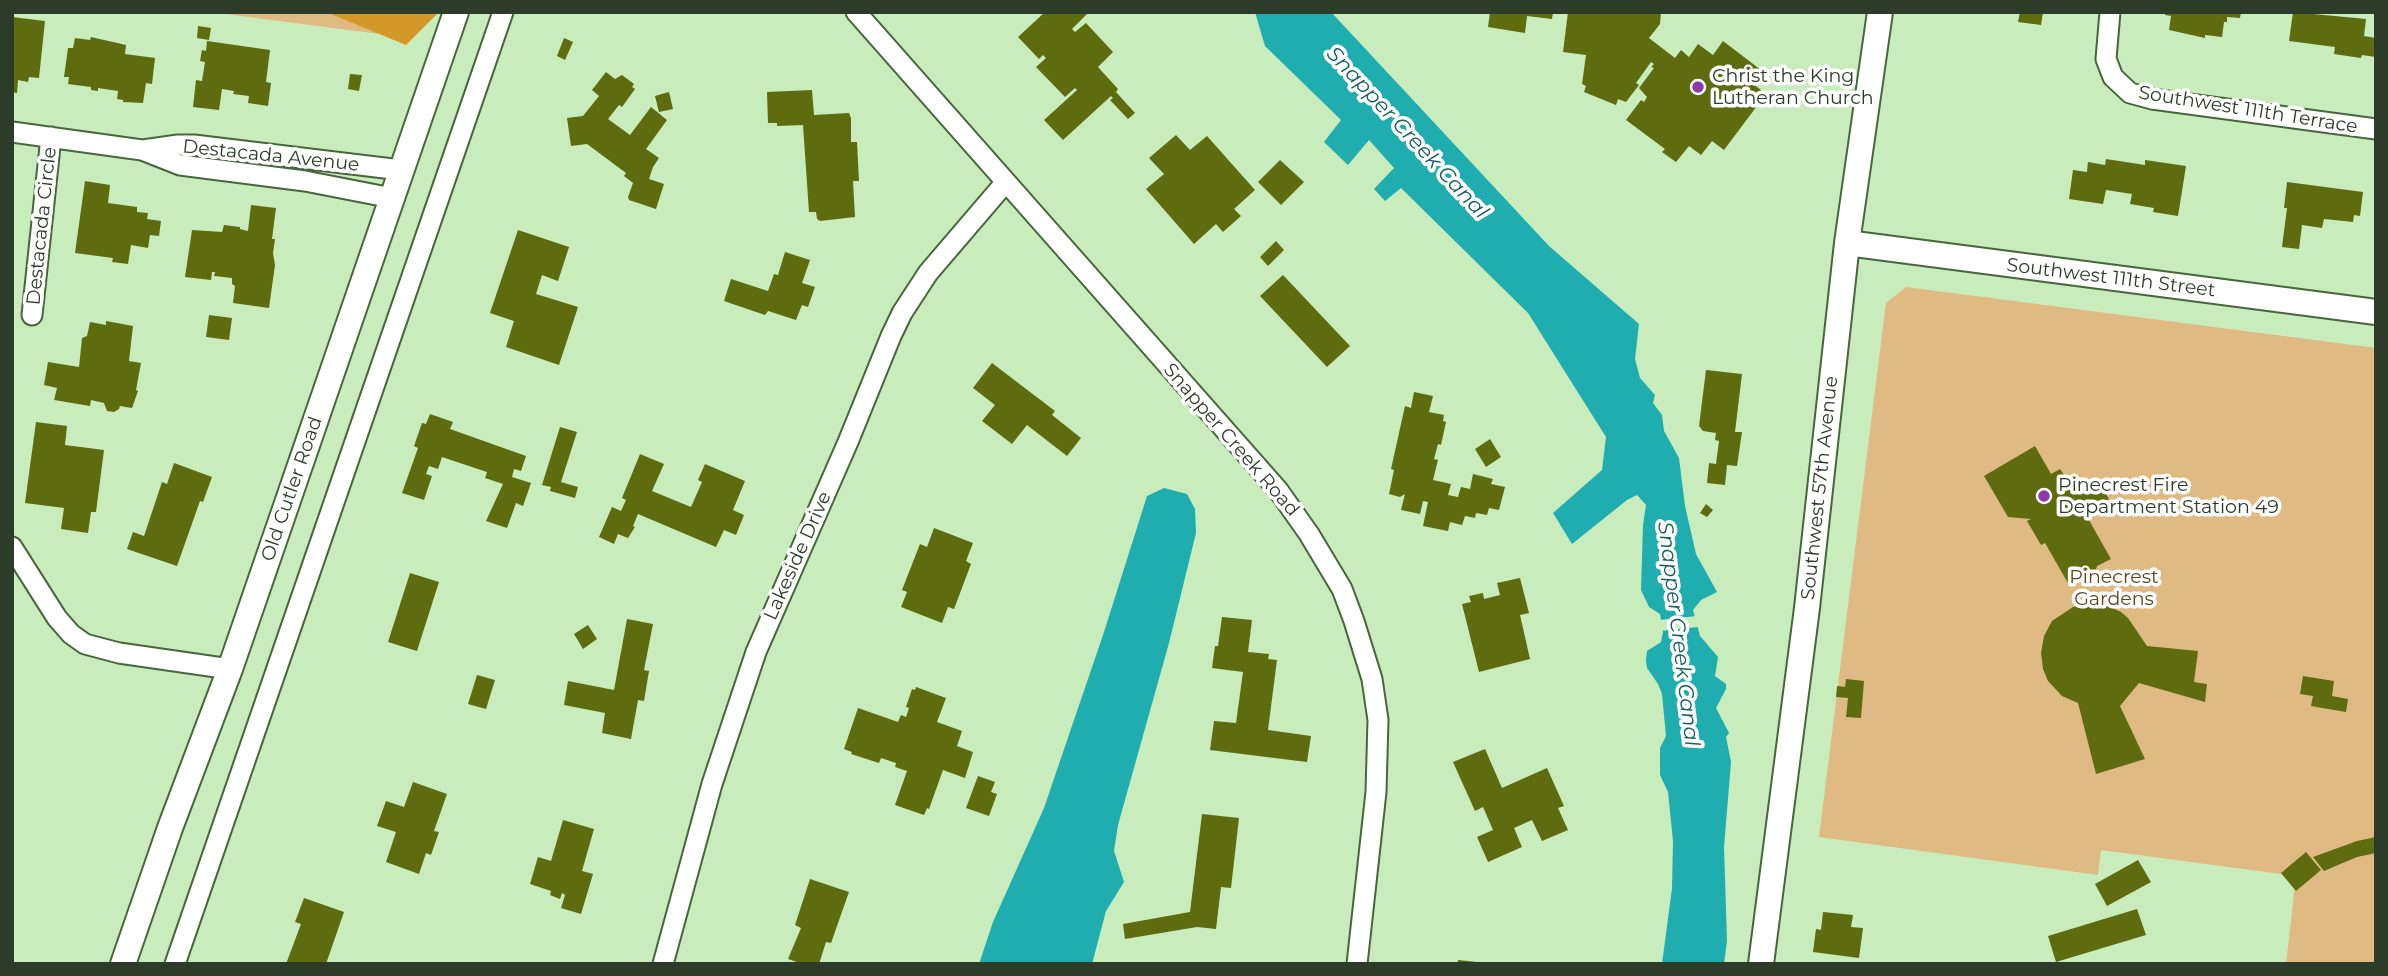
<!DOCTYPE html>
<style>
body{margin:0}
#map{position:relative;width:2388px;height:976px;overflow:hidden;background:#c8ecbc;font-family:Montserrat,sans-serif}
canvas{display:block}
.frame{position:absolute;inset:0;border:14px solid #2d3c29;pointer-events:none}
</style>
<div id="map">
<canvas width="2388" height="976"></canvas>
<div class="frame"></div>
</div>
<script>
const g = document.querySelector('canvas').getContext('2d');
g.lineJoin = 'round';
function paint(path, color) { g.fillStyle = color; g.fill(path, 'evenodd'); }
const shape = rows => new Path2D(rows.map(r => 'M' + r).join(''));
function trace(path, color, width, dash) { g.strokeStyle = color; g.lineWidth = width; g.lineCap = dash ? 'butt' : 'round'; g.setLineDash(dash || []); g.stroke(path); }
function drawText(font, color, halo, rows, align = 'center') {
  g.font = font + ' Montserrat,sans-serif'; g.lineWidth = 7; g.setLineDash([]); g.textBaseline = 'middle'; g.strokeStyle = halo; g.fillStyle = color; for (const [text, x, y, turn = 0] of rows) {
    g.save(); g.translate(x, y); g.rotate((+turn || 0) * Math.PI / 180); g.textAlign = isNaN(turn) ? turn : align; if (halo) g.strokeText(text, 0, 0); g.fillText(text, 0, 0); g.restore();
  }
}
const green = shape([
 [210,12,419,12,410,38],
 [1906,287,2376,348,2376,964,2286,964,2296,876,2101,850,2098,875,1819,837,1886,303]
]);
const forest = shape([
 [326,12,439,12,406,45]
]);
const water = shape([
 [1255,12,1331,12,1549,246,1639,324,1635,359,1640,378,1655,395,1653,403,1662,415,1664,431,1679,458,1685,506,1696,554,1717,592,1701,600,1693,610,1700,636,1718,657,1715,676,1726,684,1726,689,1716,708,1729,733,1726,737,1731,762,1724,847,1727,941,1724,964,1662,964,1672,888,1673,841,1668,792,1660,775,1660,748,1666,736,1662,694,1658,684,1647,668,1646,660,1647,651,1661,642,1663,632,1660,614,1649,607,1641,590,1643,525,1646,505,1637,495,1627,500,1572,544,1553,513,1602,470,1606,437,1528,313,1401,188,1385,201,1374,189,1394,168,1369,140,1348,165,1324,142,1341,120,1265,46],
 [1164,488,1187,494,1195,509,1196,533,1169,643,1118,825,1114,851,1124,882,1106,911,1092,964,979,964,993,922,1044,808,1104,632,1147,496]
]);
const pier = shape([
 [1697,616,1698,627,1660,631,1659,620]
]);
const building = shape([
 [1045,12,1089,12,1072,29,1075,32,1086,23,1113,52,1098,67,1118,89,1116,92,1135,113,1128,119,1110,100,1113,98,1111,96,1063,140,1044,120,1077,90,1075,88,1065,97,1036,67,1046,58,1043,55,1039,59,1018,37],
 [1490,12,1553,12,1552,19,1527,16,1525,33,1488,27],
 [1568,12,1661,12,1660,24,1649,38,1675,58,1681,50,1689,57,1698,44,1713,55,1723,41,1761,70,1752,83,1766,94,1724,150,1712,141,1701,155,1689,146,1676,162,1662,152,1665,149,1626,120,1641,100,1644,102,1647,97,1639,88,1654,68,1651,67,1654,64,1651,62,1636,83,1639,85,1626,102,1618,99,1616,105,1584,92,1586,86,1582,84,1586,55,1563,52],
 [2020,12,2043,12,2041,25,2018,22],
 [2165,12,2241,12,2240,18,2227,17,2227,22,2224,22,2222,37,2205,35,2205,38,2169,30,2171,16,2165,15],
 [2293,12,2366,19,2364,36,2376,38,2376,57,2362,55,2361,58,2334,54,2335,47,2289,41],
 [12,17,45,21,39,78,29,77,28,82,18,80,17,93,12,92],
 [198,26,211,28,209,40,197,38],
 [91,37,126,45,125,54,155,58,152,84,146,83,143,103,123,102,123,100,117,99,118,91,98,88,98,91,91,90,91,87,68,84,69,77,64,77,68,48,73,48,75,38,90,40],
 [564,38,573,42,565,60,557,56],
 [207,41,270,50,266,82,271,83,268,106,248,103,249,96,233,94,234,91,222,89,219,110,193,107,196,80,202,81,205,62,200,61,202,50,206,51],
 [606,72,615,79,622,75,634,84,632,87,635,89,622,107,619,105,608,119,630,135,651,107,667,120,646,149,659,158,653,167,649,179,664,184,656,209,629,200,628,197,633,183,624,176,626,173,587,144,571,146,567,118,583,116,599,96,592,90],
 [350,74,362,75,359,91,348,89],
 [812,90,814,115,849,113,851,118,851,142,857,142,859,181,853,181,855,217,820,221,817,219,816,212,809,212,803,125,777,126,777,123,768,123,767,92],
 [669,92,673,109,659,112,655,96],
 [1176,135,1190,150,1207,136,1255,190,1234,209,1241,216,1223,232,1216,224,1194,244,1146,189,1164,174,1149,158],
 [2106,159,2145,165,2145,160,2186,166,2178,216,2153,212,2154,208,2130,204,2132,194,2106,190,2103,204,2069,199,2073,170,2087,172,2088,162,2105,165],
 [1280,160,1304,182,1281,205,1258,182],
 [85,181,110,185,108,203,137,207,137,212,148,213,147,219,161,221,159,236,150,235,148,248,131,245,128,264,112,262,113,258,75,253],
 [2287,182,2363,192,2360,216,2354,215,2353,222,2324,219,2322,228,2302,225,2299,249,2282,247,2287,208,2284,208],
 [251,205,276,208,272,239,275,239,273,253,275,265,269,308,233,303,235,286,232,284,232,278,214,276,215,272,212,272,211,280,185,277,192,230,222,232,224,225,240,227,240,229,248,231],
 [518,230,569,247,558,281,542,275,536,294,578,307,559,365,506,347,514,321,490,313],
 [1276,241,1284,250,1268,266,1260,257],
 [785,252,810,260,802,283,815,287,808,307,802,305,796,320,768,311,765,315,724,301,731,279,768,291,774,274,778,275],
 [1283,275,1350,346,1327,367,1260,296],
 [209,315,232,318,229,340,206,337],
 [106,321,133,326,129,361,141,363,136,390,138,391,132,408,120,406,119,409,114,412,107,411,104,403,91,400,90,406,54,400,57,388,44,385,48,362,79,367,82,338,87,336,90,322,106,325],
 [992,363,1055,411,1052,415,1081,438,1067,456,1027,425,1012,444,982,421,995,405,973,388],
 [1706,370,1742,374,1735,432,1742,432,1737,466,1727,465,1725,485,1707,483,1709,463,1716,464,1719,441,1715,440,1716,433,1703,431,1699,426],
 [1414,392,1433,396,1429,412,1444,415,1443,421,1446,422,1441,445,1438,444,1434,459,1438,460,1433,480,1451,484,1448,495,1458,497,1461,487,1470,489,1473,474,1493,479,1491,484,1505,487,1499,510,1489,508,1487,515,1476,513,1475,518,1465,516,1462,525,1450,522,1448,531,1423,526,1428,502,1423,501,1420,514,1401,510,1405,494,1400,497,1389,494,1394,470,1391,469,1405,406,1411,408],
 [430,414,453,422,450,429,526,456,521,471,514,469,512,477,531,483,523,506,516,503,507,528,486,521,503,484,485,478,487,472,442,457,438,469,429,466,426,474,432,476,424,500,402,493,418,448,414,446,422,423,426,424],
 [36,422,67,426,65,445,104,450,96,512,91,512,88,533,61,529,64,508,25,503],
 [560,427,577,432,561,482,578,487,575,498,550,491,551,487,542,485],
 [1490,439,1501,457,1486,467,1475,449],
 [2035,446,2051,474,2060,469,2076,492,2081,484,2092,484,2098,480,2109,499,2101,504,2096,511,2085,513,2111,559,2097,566,2095,574,2086,573,2068,583,2045,543,2041,545,2027,521,2031,519,2008,517,1984,476],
 [640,454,664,464,652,491,691,507,702,482,698,480,705,464,745,481,733,510,744,515,736,535,724,530,716,547,638,514,633,526,635,527,628,538,618,534,614,544,599,537,612,507,621,511,626,500,622,498],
 [174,463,212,477,203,502,200,501,177,566,127,549,133,532,144,536,162,482,167,484],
 [1706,504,1713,510,1707,517,1700,513],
 [934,528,973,543,966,561,971,564,954,609,948,607,942,623,901,607,907,592,902,590,920,544,927,547],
 [410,573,439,582,417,651,388,642],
 [1520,578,1529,613,1520,615,1530,659,1479,672,1462,604,1471,602,1469,596,1483,593,1484,599,1500,595,1497,583],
 [2089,603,2106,605,2121,612,2128,618,2147,646,2198,651,2194,682,2207,684,2205,702,2139,683,2120,706,2145,759,2096,774,2078,703,2062,696,2048,681,2043,669,2041,653,2044,636,2052,621,2073,607],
 [1222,617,1252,620,1248,652,1269,654,1268,659,1277,660,1268,730,1311,736,1307,762,1210,750,1214,721,1236,723,1243,672,1212,668,1215,646,1218,646],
 [627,619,653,624,644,670,649,671,644,701,638,700,631,739,602,733,605,713,564,705,568,681,614,690],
 [588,625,597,639,583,649,574,634],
 [477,675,495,680,486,709,468,704],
 [2303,676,2334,681,2332,696,2348,699,2346,712,2311,706,2313,696,2300,694],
 [1846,679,1864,681,1861,718,1846,717,1848,698,1836,697,1837,686,1845,687],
 [916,687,946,698,937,722,962,731,957,746,973,752,965,778,943,770,929,809,927,808,924,815,895,805,907,771,895,767,896,763,881,758,879,763,851,754,852,752,844,749,858,708,898,722,901,715,906,717,909,708,906,707,912,689,915,690],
 [1485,749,1502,788,1547,768,1564,806,1558,808,1568,830,1542,841,1532,820,1514,828,1522,847,1488,862,1477,837,1493,830,1483,807,1475,811,1453,762],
 [978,776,995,782,991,792,997,794,989,816,966,808],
 [413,782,447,794,434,831,439,832,431,855,426,853,419,874,386,862,396,832,377,826,386,801,404,807],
 [1202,814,1239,818,1231,888,1221,887,1216,929,1197,927,1125,939,1123,924,1190,912],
 [563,820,594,829,582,871,593,874,581,914,561,908,565,895,562,893,560,899,550,895,551,891,530,884,538,857,551,861],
 [2376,837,2376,853,2357,857,2324,871,2313,857,2357,841],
 [2306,852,2321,870,2296,891,2281,873],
 [2138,860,2151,882,2107,906,2095,884],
 [810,879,849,892,831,943,826,942,819,964,803,964,788,959,801,928,795,925],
 [304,898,344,912,326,964,286,964,301,924,295,922],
 [2137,909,2146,935,2056,962,2048,936],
 [1823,912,1853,915,1851,927,1863,928,1859,958,1813,952,1816,929,1821,930],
 [1458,960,1477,962,1476,964,1458,964]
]);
const minor = shape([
 [856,12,1278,490,1309,534,1342,589,1354,621,1372,679,1378,720,1376,792,1357,964],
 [2110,12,2106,59,2113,77,2130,93,2152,99,2376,129],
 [12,132,142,150,180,165,305,181,392,198],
 [143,150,178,145,194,145,401,170],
 [32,315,51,137],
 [12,547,57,618,71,634,85,644,119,653,230,669],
 [175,964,503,12],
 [663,964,712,784,756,652,848,442,891,336,902,313,928,273,1005,183]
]);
const major = shape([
 [1847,243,2376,312],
 [123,964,170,828,230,669,456,12],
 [1761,964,1807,608,1847,243,1880,12]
]);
const markers = [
 [1698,87,7,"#8d39a6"],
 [2044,496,7,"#8d39a6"]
];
const poiNames = [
 ["Christ the King",1712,76],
 ["Lutheran Church",1712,98],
 ["Pinecrest Fire",2058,485],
 ["Department Station 49",2058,507]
];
const streetNames = [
 ["Southwest 111th Terrace",2248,110,9],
 ["Destacada Avenue",271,156,6],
 ["Destacada Circle",42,226,-84],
 ["Southwest 111th Street",2111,278,7],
 ["Snapper Creek Road",1231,440,49],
 ["Southwest 57th Avenue",1820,488,-84],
 ["Old Cutler Road",292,489,-71],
 ["Lakeside Drive",798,556,-66]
];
const parkNames = [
 ["Pinecrest",2114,577],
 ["Gardens",2114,599]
];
const waterNames = [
 ["Snapper Creek Canal",1407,133,47],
 ["Snapper Creek Canal",1678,634,83]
];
paint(green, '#dfbb83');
paint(forest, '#d49829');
paint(water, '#1fadb0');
paint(pier, '#c8ecbc');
paint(building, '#5e6b0f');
trace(minor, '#47663c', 23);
trace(major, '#47663c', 28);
trace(minor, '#fff', 19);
trace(major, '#fff', 24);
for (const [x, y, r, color] of markers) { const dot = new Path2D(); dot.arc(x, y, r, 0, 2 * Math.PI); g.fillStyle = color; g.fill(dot); trace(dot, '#fff', 2.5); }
drawText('19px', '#2d3c29', '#fff', poiNames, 'left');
drawText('19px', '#2d3c29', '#fff', streetNames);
drawText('19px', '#5f461c', '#fff', parkNames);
drawText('italic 21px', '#185f61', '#fff', waterNames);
</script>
